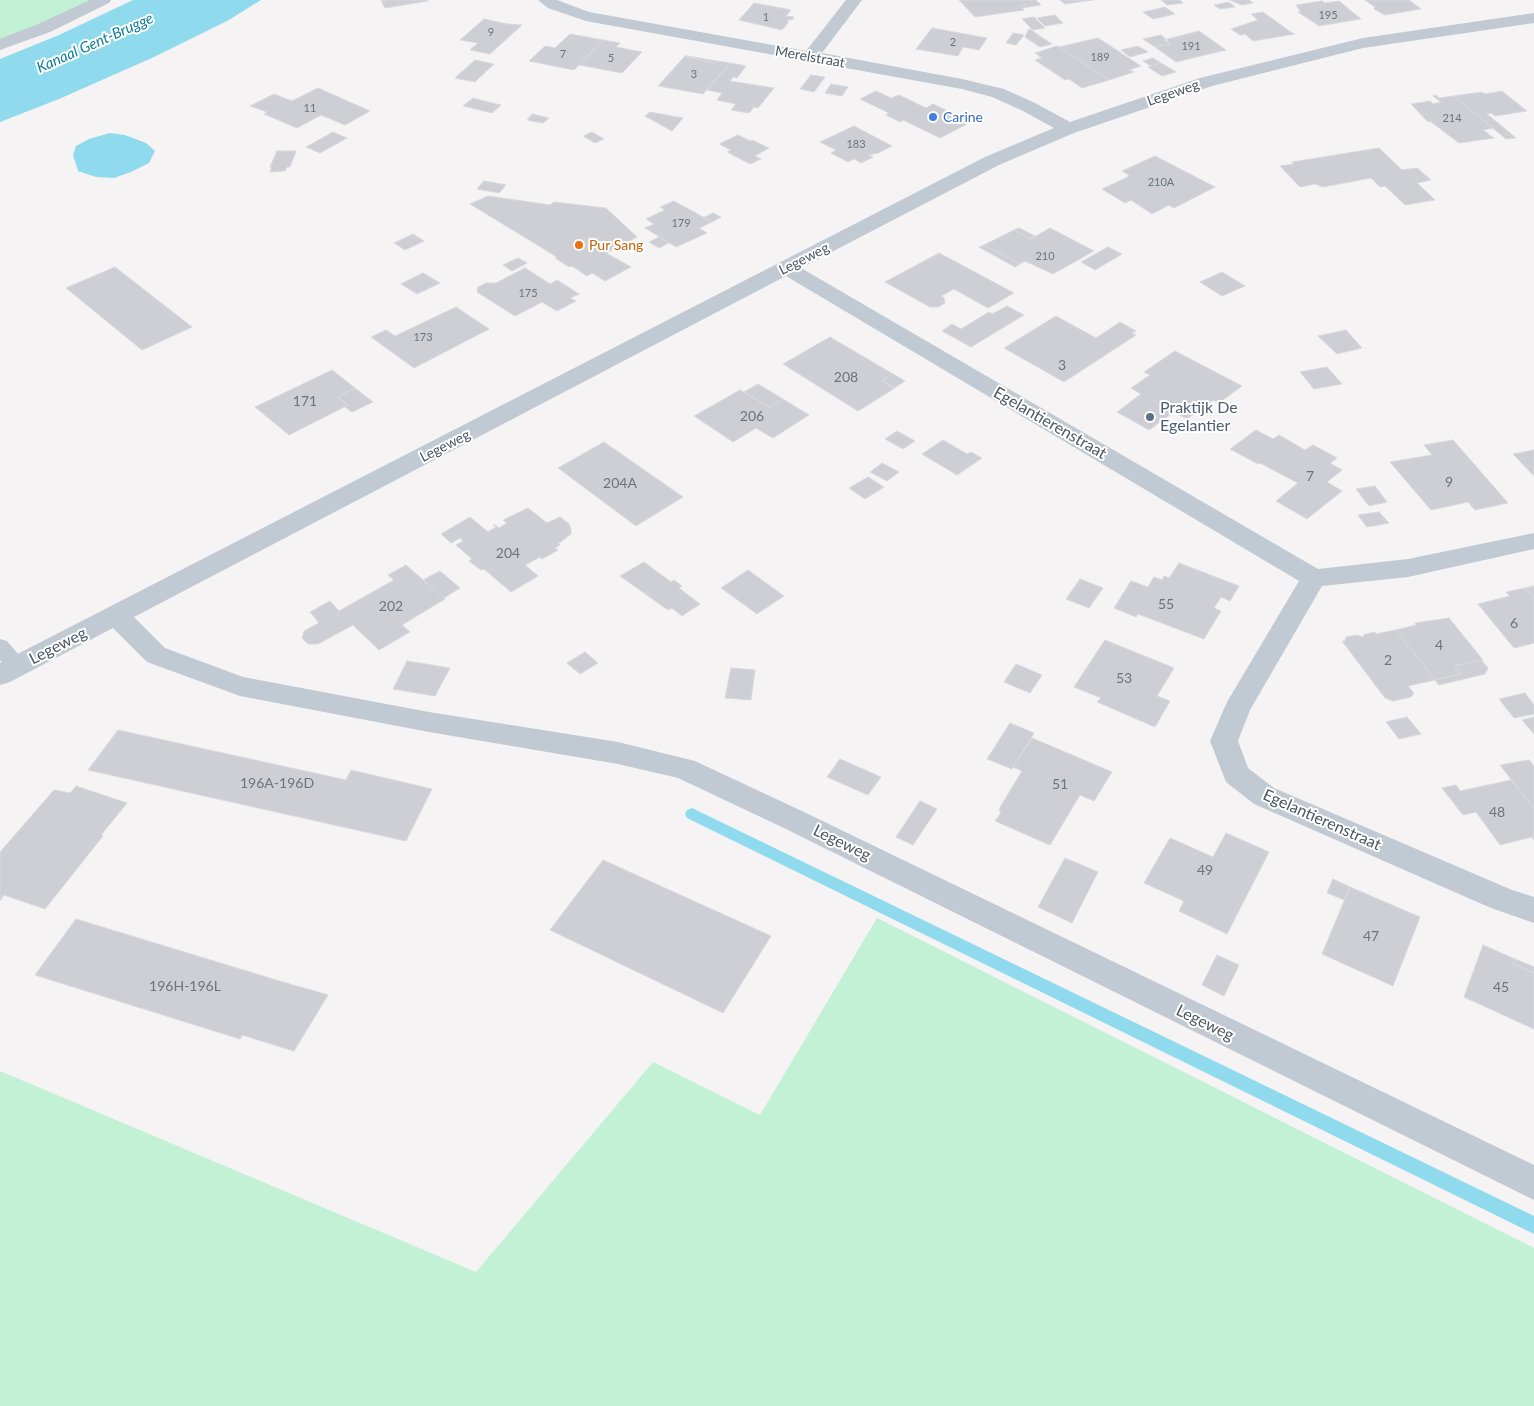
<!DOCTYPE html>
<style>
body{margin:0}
canvas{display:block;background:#f5f3f3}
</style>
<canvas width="1534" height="1406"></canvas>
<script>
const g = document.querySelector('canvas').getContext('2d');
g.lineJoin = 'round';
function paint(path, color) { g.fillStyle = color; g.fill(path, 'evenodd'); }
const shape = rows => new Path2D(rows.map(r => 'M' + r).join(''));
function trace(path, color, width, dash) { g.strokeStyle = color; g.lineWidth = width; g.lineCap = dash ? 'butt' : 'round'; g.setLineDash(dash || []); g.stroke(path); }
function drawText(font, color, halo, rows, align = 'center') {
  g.font = font + ' Lato,sans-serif'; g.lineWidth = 4; g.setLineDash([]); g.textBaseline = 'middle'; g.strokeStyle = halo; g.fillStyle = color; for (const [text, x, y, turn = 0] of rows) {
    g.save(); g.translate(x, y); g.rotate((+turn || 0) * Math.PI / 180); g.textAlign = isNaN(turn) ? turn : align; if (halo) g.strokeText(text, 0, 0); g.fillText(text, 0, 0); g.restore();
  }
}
const green = shape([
 [0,0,94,0,38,26,0,40],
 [877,918,1534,1248,1534,1406,0,1406,0,1071,476,1272,653,1062,760,1115]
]);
const water = shape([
 [133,0,261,0,227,21,154,57,59,99,0,122,0,59,59,35],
 [110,133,125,135,146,143,155,151,149,163,131,172,114,178,96,177,78,171,73,155,76,146,89,139]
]);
const stream = shape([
 [692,808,1534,1216,1534,1234,687,818,685,814,687,810,692,808]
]);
const building = shape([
 [385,0,428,0,428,1,385,8,381,1,385,0],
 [959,0,1021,0,1026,5,1020,6,1024,10,975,17,959,0],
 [1021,0,1036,0,1041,5,1022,8,1020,6,1026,5,1021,0],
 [1060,0,1093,0,1065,4,1060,0],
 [1161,0,1180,0,1183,3,1167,5,1161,0],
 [1230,0,1249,0,1253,3,1242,5,1230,0],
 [1365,0,1409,0,1421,9,1385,15,1374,9,1375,7,1365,0],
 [1322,1,1325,3,1339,1,1361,19,1319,26,1298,12,1301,12,1296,5,1322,1],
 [1229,2,1235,7,1220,9,1214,5,1229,2],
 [754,3,791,10,786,16,794,17,792,20,788,19,788,23,782,30,739,20,754,3],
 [1165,7,1175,14,1153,19,1143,12,1165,7],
 [1263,12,1292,33,1295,34,1253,41,1245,34,1240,35,1231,29,1258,20,1251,14,1263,12],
 [1055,15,1063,23,1045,26,1037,18,1055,15],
 [1034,17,1045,28,1033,30,1022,19,1034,17],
 [484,19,507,24,522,25,490,54,470,50,478,43,460,40,484,19],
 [932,28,987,38,979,50,963,47,958,56,916,49,932,28],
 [1030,29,1041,37,1052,44,1040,47,1025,37,1028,30,1030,29],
 [1199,31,1226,50,1176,62,1155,47,1171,44,1164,40,1199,31],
 [1013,33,1024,35,1016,45,1006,43,1013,33],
 [570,34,603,40,574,70,529,61,545,46,555,48,570,34],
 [1161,35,1171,44,1155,47,1143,39,1161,35],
 [1098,38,1141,66,1129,70,1134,72,1109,80,1059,47,1098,38],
 [603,40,620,43,616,47,642,52,622,73,579,65,603,40],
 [1057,46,1059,47,1109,80,1082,88,1069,79,1065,80,1035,60,1042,58,1035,53,1057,46],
 [1138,46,1148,52,1130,57,1121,50,1138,46],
 [686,55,686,57,715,63,717,61,730,63,703,94,658,86,686,55],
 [687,56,717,61,715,63,686,57,687,56],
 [1153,58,1161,63,1151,66,1143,61,1153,58],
 [475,60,494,64,475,82,455,78,475,60],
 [730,63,746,66,737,78,733,77,730,81,774,88,758,108,754,107,749,113,731,110,736,104,717,100,722,93,707,90,730,63],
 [1161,63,1176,72,1162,76,1148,67,1161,63],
 [811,75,825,77,814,92,800,89,811,75],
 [831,84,848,87,842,96,825,93,831,84],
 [318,88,370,111,345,125,321,115,297,128,264,114,267,112,250,106,274,94,292,101,318,88],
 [876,91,891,98,899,95,926,108,933,104,971,122,940,138,903,120,900,122,886,115,889,113,860,99,876,91],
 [1502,91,1527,111,1495,116,1491,113,1487,114,1516,138,1506,139,1454,96,1482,92,1485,94,1502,91],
 [1436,95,1439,98,1454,96,1493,128,1483,130,1494,138,1459,143,1430,121,1428,122,1411,104,1430,101,1433,104,1441,102,1433,96,1436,95],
 [473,98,484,101,501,105,492,113,463,106,473,98],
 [650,112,683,118,672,131,645,116,650,112],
 [532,114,549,118,543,123,527,120,532,114],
 [854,126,892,146,878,153,868,155,873,157,861,163,854,159,848,162,831,153,836,150,820,142,854,126],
 [333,132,347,138,320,153,306,147,333,132],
 [592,132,604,139,595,143,583,136,592,132],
 [738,135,750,141,752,140,769,148,755,156,761,159,750,164,727,152,731,150,719,144,738,135],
 [1379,148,1402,170,1417,168,1431,180,1417,183,1435,200,1405,205,1385,186,1380,187,1371,178,1323,187,1315,184,1300,187,1280,166,1294,164,1292,162,1379,148],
 [277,151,296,151,290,167,287,167,285,171,270,172,272,167,270,167,277,151],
 [1155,156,1215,187,1174,208,1169,205,1152,214,1131,200,1125,203,1102,189,1130,176,1122,171,1155,156],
 [484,181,506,185,499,193,477,189,484,181],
 [488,196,550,205,554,202,606,208,637,237,606,253,631,267,605,281,592,273,587,276,572,266,569,267,555,258,557,257,470,204,488,196],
 [674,201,712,222,699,228,707,233,676,247,645,228,654,224,646,219,665,210,660,207,674,201],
 [713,213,721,217,712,222,703,218,713,213],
 [1019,228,1035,236,1031,239,1014,230,1019,228],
 [1050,228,1094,251,1053,274,1025,261,1020,264,984,245,1014,230,1031,239,1050,228],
 [413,234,424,241,405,250,394,243,413,234],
 [659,237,669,243,659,248,649,242,659,237],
 [984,245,1020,264,1015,267,979,247,984,245],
 [1108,247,1122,254,1095,270,1081,262,1108,247],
 [939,253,1014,293,988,308,954,289,941,296,944,298,945,303,938,307,930,307,885,282,939,253],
 [518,258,527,263,512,271,503,265,518,258],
 [115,267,192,327,142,350,66,288,115,267],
 [525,268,550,284,557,280,579,294,570,298,576,301,557,311,542,302,515,316,477,292,478,287,486,283,496,283,525,268],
 [1222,272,1245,286,1222,296,1200,282,1222,272],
 [423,273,440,283,417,294,401,284,423,273],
 [1007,306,1024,315,971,347,942,331,952,324,961,329,989,312,992,314,1007,306],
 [456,307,489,329,414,368,371,337,386,330,395,336,456,307],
 [1056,316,1096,338,1120,322,1136,331,1132,333,1136,335,1064,382,1004,348,1056,316],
 [1346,330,1362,348,1337,354,1318,336,1346,330],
 [830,337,893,374,882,381,895,388,858,411,783,364,830,337],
 [1175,351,1242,386,1219,403,1213,400,1187,419,1174,412,1149,430,1117,412,1141,394,1131,388,1150,375,1144,372,1175,351],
 [1327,367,1342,384,1314,389,1300,372,1327,367],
 [332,370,355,388,337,397,348,405,289,435,255,407,332,370],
 [893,374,905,381,894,388,882,381,893,374],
 [758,384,783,399,769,407,744,392,758,384],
 [355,388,373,402,352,412,345,407,348,405,337,397,355,388],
 [740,390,769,407,783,399,809,415,773,438,756,428,733,442,694,416,740,390],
 [1256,430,1273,439,1279,435,1305,450,1313,445,1337,458,1330,463,1342,470,1327,482,1342,491,1307,519,1276,501,1298,483,1260,463,1258,464,1230,449,1256,430],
 [897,431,915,441,903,449,885,439,897,431],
 [943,440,967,454,971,452,982,458,957,475,922,454,943,440],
 [1453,440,1508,503,1475,510,1468,502,1431,510,1390,462,1432,455,1424,445,1453,440],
 [604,442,683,497,636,526,558,468,604,442],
 [1534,450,1534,476,1513,454,1534,450],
 [882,463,899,472,887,481,870,472,882,463],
 [868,477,884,487,865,499,849,488,868,477],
 [1375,486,1387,502,1369,506,1356,489,1375,486],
 [528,508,547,523,560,517,569,524,571,529,571,534,558,544,560,545,555,548,558,550,542,559,540,557,525,565,538,576,511,592,484,569,481,570,469,561,472,559,456,545,463,541,460,538,451,543,441,534,470,517,488,532,496,527,493,525,495,525,499,528,507,523,503,520,528,508],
 [1379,512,1389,523,1367,527,1358,515,1379,512],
 [644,562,671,582,674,580,682,586,679,588,700,604,682,616,672,608,668,610,620,576,644,562],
 [1179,563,1239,586,1230,601,1221,597,1214,608,1221,611,1204,639,1138,614,1136,617,1114,608,1131,581,1148,587,1154,577,1162,580,1164,576,1169,578,1179,563],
 [406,565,445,599,402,625,410,632,379,650,353,625,318,644,308,644,302,638,304,631,319,623,310,612,330,601,339,611,394,580,388,575,406,565],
 [748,570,784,596,757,614,721,588,748,570],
 [440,571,460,588,444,598,423,580,440,571],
 [1080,579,1103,588,1089,608,1066,599,1080,579],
 [1534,586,1534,598,1525,588,1534,586],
 [1525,588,1534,598,1534,643,1514,648,1478,604,1510,596,1506,592,1525,588],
 [1449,618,1483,660,1454,666,1461,674,1435,680,1396,630,1416,625,1415,623,1449,618],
 [1396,630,1435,680,1408,686,1414,693,1411,697,1393,701,1385,698,1342,641,1345,641,1346,637,1357,635,1363,637,1364,636,1363,635,1375,632,1376,634,1396,630],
 [1105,640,1174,668,1157,696,1170,701,1155,727,1097,702,1101,698,1074,687,1105,640],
 [585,652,598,663,580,674,567,663,585,652],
 [1481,660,1488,668,1485,674,1439,685,1435,680,1461,674,1454,666,1481,660],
 [407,661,450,668,435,696,393,689,407,661],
 [1016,664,1042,675,1030,693,1004,682,1016,664],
 [731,668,755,670,751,700,725,698,731,668],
 [1525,693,1534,705,1534,714,1514,718,1499,699,1525,693],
 [1407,717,1421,734,1399,739,1386,722,1407,717],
 [1534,717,1534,734,1522,720,1534,717],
 [1010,723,1034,733,1012,769,987,759,1010,723],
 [118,730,346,780,351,770,432,789,406,841,88,770,118,730],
 [1032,738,1112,772,1094,801,1080,795,1050,845,995,821,1001,813,999,809,1022,771,1013,767,1032,738],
 [840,759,881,777,868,795,827,777,840,759],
 [1529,760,1534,766,1534,808,1500,765,1529,760],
 [1511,780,1534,808,1534,840,1532,837,1500,845,1476,812,1463,815,1442,788,1456,785,1460,791,1511,780],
 [76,786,127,803,101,835,103,836,45,909,4,895,0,901,0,852,54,790,70,793,76,786],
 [920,801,937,809,913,845,896,837,920,801],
 [1226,833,1269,852,1227,934,1179,911,1184,901,1144,883,1170,838,1213,857,1226,833],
 [1065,858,1098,872,1072,923,1038,907,1065,858],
 [603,860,771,936,723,1013,550,930,603,860],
 [1333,879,1350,887,1345,900,1327,893,1333,879],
 [1350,887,1420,917,1393,986,1322,954,1350,887],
 [76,919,276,980,328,995,294,1051,242,1035,240,1039,35,975,76,919],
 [1483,945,1515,959,1513,964,1534,973,1534,1029,1464,997,1483,945],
 [1217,955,1239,965,1224,996,1202,985,1217,955],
 [1515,959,1534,967,1534,973,1513,964,1515,959]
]);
const lane = shape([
 [0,639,7,641,24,661,27,666,24,671,17,674,10,671,0,660,0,639]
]);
const street = shape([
 [90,0,111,0,109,3,50,32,0,50,0,39,38,24,90,0],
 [538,0,557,0,589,12,806,51,846,0,862,0,822,53,962,79,1004,89,1035,103,1070,122,1200,78,1363,38,1534,13,1534,23,1363,48,1212,86,1074,133,999,165,801,268,1318,569,1408,559,1534,533,1534,549,1408,577,1322,586,1250,710,1238,741,1248,768,1274,788,1512,890,1534,897,1534,923,1491,908,1254,804,1226,782,1210,741,1227,702,1299,581,786,276,134,617,165,648,243,677,429,712,618,742,695,761,806,813,1534,1165,1534,1200,786,829,678,778,618,764,429,732,240,696,147,662,113,628,10,682,0,685,0,663,985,157,1054,128,1023,111,992,97,962,89,586,21,548,8,538,0]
]);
const markers = [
 [933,117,5,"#3f7fe0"],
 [579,245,5,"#e8710a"],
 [1150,417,5,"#5c6f8a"]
];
const farNumbernames = [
 ["195",1328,15],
 ["1",766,17],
 ["9",491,32],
 ["2",953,42],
 ["191",1191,46],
 ["7",563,54],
 ["189",1100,57],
 ["5",611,58],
 ["3",694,74],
 ["11",310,108],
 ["214",1452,118],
 ["183",856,144],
 ["210A",1161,182],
 ["179",681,223],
 ["210",1045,256],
 ["175",528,293],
 ["173",423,337]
];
const farStreetnames = [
 ["Merelstraat",810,57,10],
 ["Legeweg",1173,93,-19],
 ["Legeweg",804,259,-27],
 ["Legeweg",445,446,-27]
];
const farShopnames = [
 ["Carine",943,117]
];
const farFoodnames = [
 ["Pur Sang",589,245]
];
const numberNames = [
 ["3",1062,365],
 ["208",846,377],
 ["171",305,401],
 ["206",752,416],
 ["7",1310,476],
 ["9",1449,482],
 ["204A",620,483],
 ["204",508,553],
 ["55",1166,604],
 ["202",391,606],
 ["6",1514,623],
 ["4",1439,645],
 ["2",1388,660],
 ["53",1124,678],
 ["196A-196D",277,783],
 ["51",1060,784],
 ["48",1497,812],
 ["49",1205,870],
 ["47",1371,936],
 ["196H-196L",185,986],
 ["45",1501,987]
];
const farWaternames = [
 ["Kanaal Gent-Brugge",95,43,-24]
];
const serviceNames = [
 ["Praktijk De",1160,408],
 ["Egelantier",1160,426]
];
const streetNames = [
 ["Egelantierenstraat",1050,423,30],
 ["Legeweg",58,646,-27],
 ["Egelantierenstraat",1322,820,24],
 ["Legeweg",842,843,26],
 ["Legeweg",1205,1023,26]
];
paint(green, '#c3f1d5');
paint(water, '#90daee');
paint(stream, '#90daee');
paint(building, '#cdcfd5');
trace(building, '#d7d9de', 1);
paint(lane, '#c1cad2');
paint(street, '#c1cad2');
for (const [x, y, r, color] of markers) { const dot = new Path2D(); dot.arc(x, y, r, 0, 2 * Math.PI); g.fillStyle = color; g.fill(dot); trace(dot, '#fff', 2); }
drawText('11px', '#6b747e', null, farNumbernames);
drawText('14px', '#4a5661', '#fff', farStreetnames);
drawText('14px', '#366cbe', '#fff', farShopnames, 'left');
drawText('14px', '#c56008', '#fff', farFoodnames, 'left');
drawText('14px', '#6b747e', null, numberNames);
drawText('italic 15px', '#0c7c9b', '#fff', farWaternames);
drawText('16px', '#4e5e75', '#fff', serviceNames, 'left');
drawText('16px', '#4a5661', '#fff', streetNames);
</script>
